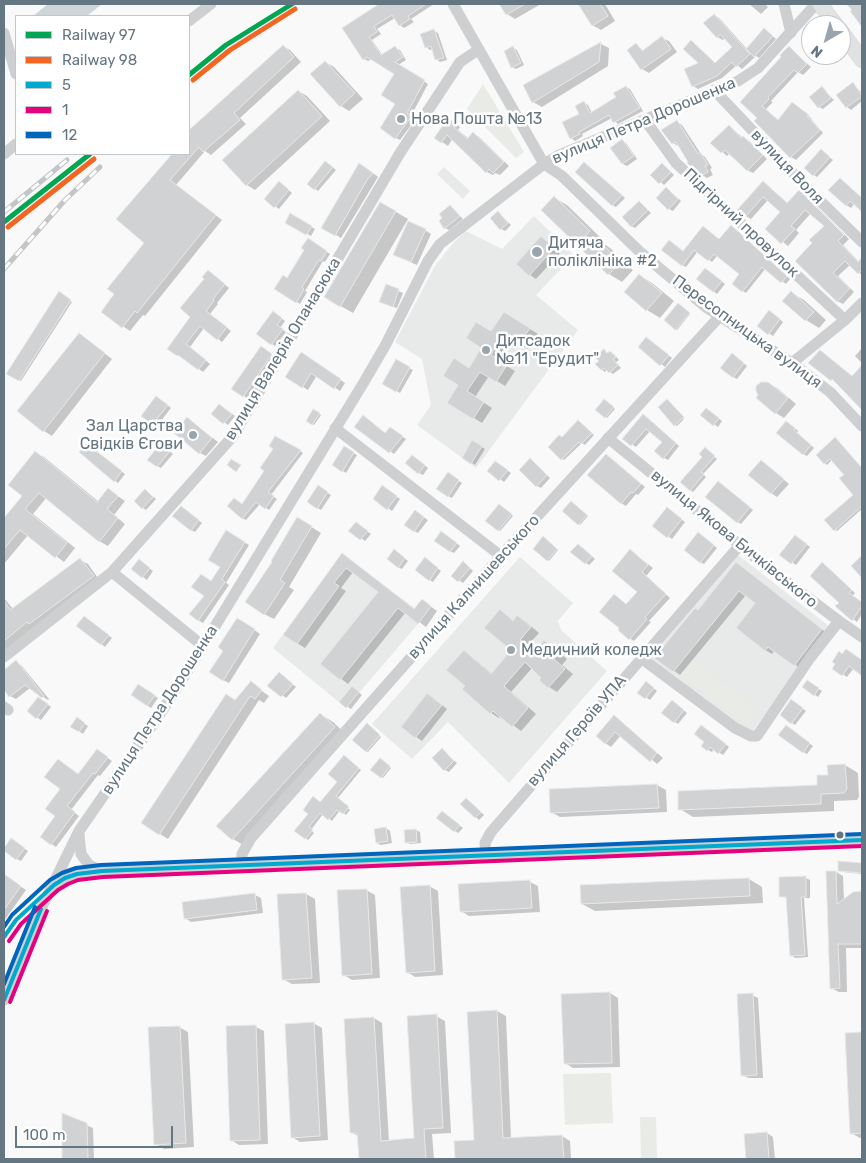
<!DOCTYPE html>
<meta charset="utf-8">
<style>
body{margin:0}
#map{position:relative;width:866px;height:1163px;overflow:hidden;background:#f9f9f9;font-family:Rubik,sans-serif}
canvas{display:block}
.frame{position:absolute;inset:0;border:5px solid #657683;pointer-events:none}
.legend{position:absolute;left:15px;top:15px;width:175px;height:140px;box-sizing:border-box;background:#fff;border:1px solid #c1c8cd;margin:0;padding:6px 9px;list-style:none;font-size:15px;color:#657683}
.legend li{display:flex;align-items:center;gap:10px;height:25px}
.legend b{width:25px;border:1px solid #c1c8cd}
.north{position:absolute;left:801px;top:15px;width:50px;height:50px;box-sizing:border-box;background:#fff;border:1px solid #c1c8cd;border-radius:50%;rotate:218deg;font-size:14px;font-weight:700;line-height:20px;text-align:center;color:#657683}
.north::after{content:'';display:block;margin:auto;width:18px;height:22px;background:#99a4ac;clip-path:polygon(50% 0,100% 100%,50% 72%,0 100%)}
.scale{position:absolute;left:15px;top:1126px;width:158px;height:22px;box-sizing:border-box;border:2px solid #657683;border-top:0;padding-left:6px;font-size:15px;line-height:18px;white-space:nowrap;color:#657683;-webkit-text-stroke:4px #fff;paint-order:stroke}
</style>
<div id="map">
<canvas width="866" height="1163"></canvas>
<div class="frame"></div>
<ul class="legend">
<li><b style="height:6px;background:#00a651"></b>Railway 97</li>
<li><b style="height:6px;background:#f26522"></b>Railway 98</li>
<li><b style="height:6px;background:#00a9ce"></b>5</li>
<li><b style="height:6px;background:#e5007d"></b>1</li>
<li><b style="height:6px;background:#0065bd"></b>12</li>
</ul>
<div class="north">N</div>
<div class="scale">100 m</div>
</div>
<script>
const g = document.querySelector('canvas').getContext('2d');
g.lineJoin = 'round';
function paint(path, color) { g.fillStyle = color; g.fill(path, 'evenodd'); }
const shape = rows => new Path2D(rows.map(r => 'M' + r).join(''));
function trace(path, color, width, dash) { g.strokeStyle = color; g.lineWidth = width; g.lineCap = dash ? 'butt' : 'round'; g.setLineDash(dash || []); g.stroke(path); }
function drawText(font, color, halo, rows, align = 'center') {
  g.font = font + ' Rubik,sans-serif'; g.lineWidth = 5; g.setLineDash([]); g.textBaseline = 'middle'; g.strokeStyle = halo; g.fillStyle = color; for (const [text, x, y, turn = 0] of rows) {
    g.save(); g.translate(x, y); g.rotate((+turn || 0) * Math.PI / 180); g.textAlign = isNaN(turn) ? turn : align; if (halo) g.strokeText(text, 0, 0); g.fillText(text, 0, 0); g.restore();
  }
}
const built = shape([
 [444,167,470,191,463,199,437,174],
 [534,216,574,255,536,295,578,330,476,468,417,425,431,405,422,359,395,342,435,266,454,242,466,231,502,249],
 [342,553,424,617,346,708,273,648],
 [737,554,830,627,748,737,646,660],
 [520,557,573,603,558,621,561,630,607,671,509,783,448,722,412,759,372,724]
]);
const green = shape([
 [483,84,524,152,516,158,467,109],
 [692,660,759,710,747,726,680,675],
 [611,1073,613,1123,565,1125,563,1074],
 [640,1117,656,1117,657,1159,641,1159]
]);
const water = shape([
 [48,4,102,4,87,16,33,16]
]);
const pier = shape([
 [16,22,16,70,4,73,4,26]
]);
const shadow = shape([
 [382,4,434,4,411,19,414,22,404,28,400,25,395,18,377,29,381,34,372,40,383,56,395,48,400,50,406,60,398,65,428,84,411,116,415,120,400,140,396,138,396,74,372,59,368,61,364,59,344,28],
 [500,4,541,4,515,19,507,14],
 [580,4,605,4,615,21,601,30,592,25],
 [749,4,765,4,768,7,761,14],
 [714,15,719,18,747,49,768,32,776,39,759,58,756,56,742,69,737,65,722,78,698,89,693,86,700,64,696,45,716,64,734,47,725,37,723,40,717,37],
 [434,31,438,33,447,60,440,62,436,59,433,49,430,50,426,47],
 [662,38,669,41,677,52,649,73,642,69,629,50,636,45,644,51],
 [601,44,609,48,608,66,542,107,533,102],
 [283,46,290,50,301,62,240,118,246,124,211,155,205,151,176,185,222,220,145,316,143,315,130,331,102,312,116,294,146,243,118,219,174,154,189,154,189,132],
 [789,47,811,67,803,75,798,72,771,101,773,102,766,109,779,121,797,107,812,119,811,119,823,133,796,160,791,157,756,121,759,118,741,102,783,57],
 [513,48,517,50,524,65,516,69,512,67],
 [325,62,334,67,363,99,349,111,341,106],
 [853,84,862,93,862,101,851,110,847,107,838,95],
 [626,87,630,89,643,111,618,124,612,118,582,134,583,136,575,141,571,138,584,103,588,105,592,113,618,98],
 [822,88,834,100,823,109,819,107],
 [298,91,307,96,330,121,255,190,247,185],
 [454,122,460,127,458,130,469,139,474,134,479,137,509,166,500,175,495,173,493,175,487,172,453,138,448,146,436,138],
 [677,122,682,125,701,154,705,157,712,168,710,169,713,175,707,178,702,175,680,145,678,146,673,143],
 [729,126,743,138,749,141,767,159,753,173,747,170,730,153,727,156,712,143],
 [622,141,626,143,637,159,627,166,623,164,612,148],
 [821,150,833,160,817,177,814,175],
 [330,165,336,170,318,191,315,189],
 [588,166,625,198,616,207,612,205],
 [365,167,378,177,341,238,323,227],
 [666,167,674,175,664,185,652,175],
 [840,179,862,198,862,211,855,203,851,208,846,205],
 [763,183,789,204,799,192,805,195,849,239,843,245,859,262,862,259,862,275,850,265,838,276,854,292,843,304,837,301,825,226,811,213,796,230,799,233,788,246,767,229,782,212,768,200,751,219,746,216],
 [283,185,292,193,279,209,266,199],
 [670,191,681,201,673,211,669,209],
 [554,198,567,205,602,239,600,241,610,248,633,270,622,282,609,274,585,251,587,249,578,244,543,210],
 [640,202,651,213,635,228,631,226],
 [381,203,408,219,353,313,325,297],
 [450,206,463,219,449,230,445,228],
 [498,213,511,225,505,231,501,229],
 [291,215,315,229,311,236,287,222],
 [732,226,790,279,786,284,766,268,746,293,743,291,741,274,718,255,712,262,698,251,686,267,682,265,683,252,720,240],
 [425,230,431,234,417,265,401,258],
 [542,238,560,253,536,279,530,275],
 [312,242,330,254,325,262,323,261,305,291,307,292,300,304,276,289,288,279],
 [709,271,725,284,717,294,697,279],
 [213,274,229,288,217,303,218,304,210,314,231,331,222,342,204,328,190,347,210,364,203,372,183,357,182,358,169,349,192,317],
 [639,275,652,283,674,301,660,318,647,310],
 [387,286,403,293,397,308,385,304],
 [59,293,72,302,21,381,8,373],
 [791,293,804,300,826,320,819,328,806,320,784,301],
 [680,305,690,314,677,330,665,320],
 [773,314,783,322,773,336,758,326],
 [277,315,285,321,280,328,286,332,275,346,272,344],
 [512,318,538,334,528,349,512,339,499,361,515,371,505,386,489,376,475,397,492,408,482,423,449,402,492,333],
 [79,334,112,359,52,436,44,431],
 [647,338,672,358,665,367,639,347],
 [862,348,862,363,855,356],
 [265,350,275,358,247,398,244,396],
 [604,350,608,354,610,352,614,354,619,360,616,362,621,368,613,374,607,370,605,372,601,369,600,361],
 [307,357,345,383,340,391,317,375,308,390,287,377],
 [736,357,747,366,737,379,733,377],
 [396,361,413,370,400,393,384,383],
 [768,383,777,388,796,404,784,418,776,413,760,395],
 [160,399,171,408,157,426,142,415],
 [606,401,615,409,607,418,597,409],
 [668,401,684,419,677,426,675,425],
 [223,408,235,416,228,425,213,414],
 [313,410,321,415,314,425,307,420],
 [710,411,722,421,718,427,714,424],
 [647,417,679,446,668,460,664,458,664,442,650,431,636,447,624,439],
 [188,419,218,442,206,456,200,453],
 [581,423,594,435,585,445,582,443,564,460,562,459,563,438],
 [791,425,798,431,797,433,814,448,807,456,803,454],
 [394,431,406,439,394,454,374,440],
 [835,438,862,469,862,509,837,531,835,530,855,495,845,475,832,460,827,465,817,455],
 [473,442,485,449,475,465,463,457],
 [292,445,303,453,271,495,277,499,269,510,260,504,246,520,242,518,242,506],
 [90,447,125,474,118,483,115,481],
 [165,447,173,454,161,468,157,466],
 [345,448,357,455,346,473,334,465],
 [708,451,717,459,703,474,706,477,693,492,690,490],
 [36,453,44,457,99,502,109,490,125,501,114,515,125,524,108,546,99,541,47,497,33,514,75,548,64,562,28,535,4,564,4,520,23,496],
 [416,458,428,468,423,475,419,473],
 [611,458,645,487,638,495,636,494,626,506,621,503],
 [534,462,550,478,541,488,537,486],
 [762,462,789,484,777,497,771,493],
 [499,464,511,473,504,482,489,471],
 [448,474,462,483,452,498,448,496],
 [722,485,753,510,741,524,738,522],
 [318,487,331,495,321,510,308,502],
 [386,489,400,499,392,511,374,498],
 [145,490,156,499,146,510,143,508],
 [573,503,588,516,580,525,579,524],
 [501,506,513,516,500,531,487,520],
 [185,509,202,523,195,532,191,530],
 [671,511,685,522,672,539,654,525],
 [419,514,428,520,418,533,414,531],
 [297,518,321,533,289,587,294,590,274,619,264,614,274,561],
 [360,526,371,534,365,541,350,530],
 [227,532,249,545,226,583,229,585,203,623,198,620,206,596,222,567],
 [446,535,460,546,454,553,450,551],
 [702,536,717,548,704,564,700,562],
 [799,538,810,547,796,565,781,555],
 [545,539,558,550,549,561,548,560],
 [582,547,595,559,589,565,586,563],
 [631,551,653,568,646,576,670,598,649,621,651,622,634,641,629,638,626,605,639,592],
 [398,553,408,561,402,569,398,567],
 [343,554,415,609,422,600,437,611,426,627,406,612,348,684,322,664,379,592,353,572,341,588,346,591,305,648,297,643],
 [80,560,88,564,100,581,4,651,4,598,13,609],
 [429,561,441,571,433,582,430,580],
 [143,563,153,571,147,580,132,569],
 [467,565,473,571,463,583,452,575],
 [826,566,855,593,852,596,862,603,862,614,857,622,837,606,841,603],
 [743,568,828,634,801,669,775,650,772,654,765,650,757,603,746,595,680,675,656,658],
 [500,611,514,621,518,617,526,622,539,633,528,645,536,652,545,642,553,647,567,659,562,665,573,674,557,692,549,687,543,677,532,668,511,692,536,714,521,731,501,716,499,718,491,713,467,685,464,652,472,657,492,674,513,650],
 [88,620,112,638,105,647,101,644],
 [243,622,260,634,229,683,223,680],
 [850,653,862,662,862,675,854,668,847,677,833,668,843,655],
 [16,662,21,665,49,699,48,700,30,688,16,699,10,696,4,688,4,671],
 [283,676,296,687,286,698,269,685],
 [251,683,269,696,264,703,259,700,168,839,160,834,236,701],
 [811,684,822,691,818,697,815,695],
 [650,685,657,691,650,700,639,692],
 [138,686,158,698,151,708,132,695],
 [356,690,362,695,351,709,340,702],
 [434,699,447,709,422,741,402,727],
 [42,700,51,707,41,720,28,711],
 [795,703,806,711,795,725,792,723],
 [676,704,687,713,678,724,663,713],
 [320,714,333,722,347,735,245,846,233,839],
 [77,719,88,726,83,734,72,726],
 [620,721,663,758,657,764,621,735,611,747,605,743],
 [369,726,381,737,368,752,366,751],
 [705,728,729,747,723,755,714,749,712,752,708,750,705,742],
 [790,729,813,746,807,754,803,752],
 [442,750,457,763,449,772,445,770],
 [102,754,112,761,100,776,98,775,71,810,79,816,56,847,41,837,56,816,78,775],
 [346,758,361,770,337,799,350,810,346,815,340,810,332,821,323,814,311,830,314,833,308,840,296,830,339,782],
 [381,760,391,768,383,778,372,770],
 [845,765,858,773,859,797,857,800,834,801,834,811,693,817,680,809,819,786,829,776,829,766],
 [657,785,666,790,667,812,560,817,551,812,550,790],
 [467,799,484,815,479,820,462,804],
 [446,815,463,828,458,833,455,831],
 [386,828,390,831,392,843,381,845,377,843],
 [416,830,420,832,421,843,410,844,406,842],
 [15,842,28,851,21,861,17,859],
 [840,862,862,864,862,874,843,872,839,870],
 [836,872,843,876,844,900,853,893,862,892,862,965,862,948,846,948,847,992,839,992,831,988],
 [6,877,26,890,4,921,4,880],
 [806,878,810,880,810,898,804,898,808,957,795,958,791,955,787,898,780,896],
 [749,879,762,887,763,903,595,911,582,904],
 [530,882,538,886,540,912,469,916,461,911],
 [429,886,438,891,443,975,415,977,407,972],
 [366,890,375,895,380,978,352,980,344,975],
 [306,894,315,899,320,983,292,984,283,979,278,896],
 [255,895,261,898,263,913,191,922,185,918],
 [610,993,618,998,620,1067,573,1068,565,1063],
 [752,995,758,998,763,1078,749,1078,742,1075],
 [497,1011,506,1016,511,1139,562,1136,570,1141,571,1159,456,1159,455,1143,475,1141],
 [436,1016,445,1021,451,1133,432,1134,434,1159,360,1159,358,1136,351,1132,374,1018,382,1023,389,1142,415,1140],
 [313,1023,322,1028,328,1140,300,1142,292,1137],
 [179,1027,188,1032,194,1147,164,1149,156,1144],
 [256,1027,264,1031,268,1144,239,1145,231,1140],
 [862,1033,862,1138,860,1138,851,1133,846,1034],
 [63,1115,93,1128,94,1159,64,1159],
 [767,1133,773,1137,775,1159,747,1159,745,1135]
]);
const building = shape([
 [379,4,426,4,408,16,410,19,399,26,392,15,374,26,377,32,369,37,381,55,395,46,403,57,395,62,425,80,407,113,412,116,395,139,380,128,395,104,381,95,394,74,367,57,363,60,342,28,379,4],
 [499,4,525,4,506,15,499,4],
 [578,4,600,4,608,16,592,26,578,4],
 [846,4,862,4,862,27,850,11,852,10,846,4],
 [714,14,750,54,736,67,732,62,717,76,692,87,684,69,698,63,683,49,691,40,715,63,732,47,720,34,717,38,703,23,714,14],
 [764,28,773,36,754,57,746,49,764,28],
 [434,29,444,58,435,60,431,46,425,48,420,34,434,29],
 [662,36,671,49,641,70,627,50,636,43,642,51,662,36],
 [601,42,599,62,532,103,523,85,601,42],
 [283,45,294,57,234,113,240,120,203,152,199,147,170,180,216,215,137,313,135,311,122,328,101,312,114,294,107,289,144,243,116,219,172,154,189,154,189,130,283,45],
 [513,46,521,63,511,68,504,51,513,46],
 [789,46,807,64,798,73,794,70,768,97,769,99,762,106,778,120,792,102,809,115,807,116,820,130,790,158,754,121,757,118,740,102,781,57,780,55,789,46],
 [325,61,355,93,340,107,310,74,325,61],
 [853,82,862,96,846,108,836,95,853,82],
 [626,86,640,108,613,123,609,115,579,132,580,134,570,139,562,122,579,114,575,106,584,101,590,113,616,97,613,93,626,86],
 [822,86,831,98,818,108,809,97,822,86],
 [298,90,322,116,246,186,222,160,298,90],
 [448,118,455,123,453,126,467,139,473,132,504,162,493,173,489,169,486,173,447,135,441,143,434,138,448,118],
 [677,120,698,154,700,152,708,165,705,166,708,172,701,176,687,163,688,162,676,142,672,144,661,130,677,120],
 [729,125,741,138,743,136,763,155,747,171,725,150,721,153,710,143,729,125],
 [622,139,634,156,622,164,610,148,622,139],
 [821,149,830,157,813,176,804,168,821,149],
 [325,161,333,167,314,190,307,184,325,161],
 [584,162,622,195,612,206,575,172,584,162],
 [359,163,373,173,367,180,335,236,321,228,359,163],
 [662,163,671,172,659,184,650,175,662,163],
 [840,178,862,198,862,212,850,201,846,206,828,190,840,178],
 [279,181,289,190,274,208,264,199,279,181],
 [763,181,787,203,799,190,844,235,838,241,858,262,862,257,862,270,858,274,845,261,833,273,850,288,837,302,795,261,812,243,809,240,824,226,805,210,791,226,795,229,781,244,765,229,780,212,763,197,745,217,737,210,763,181],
 [666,187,678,199,668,210,656,198,666,187],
 [554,196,590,231,577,245,541,210,554,196],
 [639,201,648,210,631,227,622,217,639,201],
 [380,202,396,211,340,307,324,297,380,202],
 [450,205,460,216,444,229,439,221,442,218,439,214,450,205],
 [498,211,508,223,500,230,490,218,498,211],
 [290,213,312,226,306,235,285,223,290,213],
 [408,221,426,229,411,262,393,255,408,221],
 [731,225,787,276,781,283,762,267,742,292,732,284,739,274,714,254,708,261,694,250,682,266,661,250,669,240,683,251,703,226,719,239,731,225],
 [541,236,554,248,529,276,516,264,541,236],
 [308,238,327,251,321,261,319,260,302,287,304,289,296,303,274,289,283,275,287,278,304,250,301,248,308,238],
 [597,239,621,262,608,275,583,251,597,239],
 [705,268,722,281,713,292,696,279,705,268],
 [208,270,225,284,213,299,214,301,206,311,227,327,217,340,200,326,186,344,206,360,198,370,178,355,177,356,167,349,190,317,180,308,204,279,202,277,208,270],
 [639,274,662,293,646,311,624,292,639,274],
 [386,284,399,289,393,307,379,302,386,284],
 [59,291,71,300,19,381,6,374,59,291],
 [791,291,814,312,805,321,782,301,791,291],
 [678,303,690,313,675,330,664,320,678,303],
 [769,310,780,319,768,335,757,326,769,310],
 [273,311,282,318,277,325,283,329,271,345,256,334,273,311],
 [504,312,530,328,519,345,503,335,491,355,507,365,496,382,480,372,467,391,484,402,473,419,447,403,458,385,443,376,454,358,469,368,481,348,466,338,476,322,491,331,504,312],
 [79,333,105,353,43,432,17,411,79,333],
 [646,337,669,355,660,366,638,347,646,337],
 [261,346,272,354,243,397,231,389,261,346],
 [604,349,607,353,610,351,616,357,613,359,618,365,609,373,604,368,601,370,595,364,599,361,594,357,604,349],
 [820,350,852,376,862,365,862,410,832,379,831,381,808,363,820,350],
 [301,352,341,379,334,389,311,373,302,388,285,377,301,352],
 [732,353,744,363,733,378,720,368,732,353],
 [396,359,410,367,396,392,382,384,396,359],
 [761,382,768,382,788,398,775,414,756,398,758,395,756,391,756,386,761,382],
 [156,396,168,405,152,425,141,416,156,396],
 [604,399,614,407,605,418,595,410,604,399],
 [667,399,684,417,674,426,658,407,667,399],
 [219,404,232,414,223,424,211,414,219,404],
 [706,408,719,418,713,426,700,415,706,408],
 [313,409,320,413,312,425,306,421,313,409],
 [643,414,676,443,663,459,654,451,662,442,646,429,631,446,622,439,643,414],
 [363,415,385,433,390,427,403,436,389,453,354,427,363,415],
 [187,417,212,438,199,454,174,433,187,417],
 [578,420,592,433,581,444,579,442,561,460,548,447,559,435,562,437,578,420],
 [786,421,795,428,794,430,811,445,803,455,776,433,786,421],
 [275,436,301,450,268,492,274,496,265,509,256,502,242,519,227,506,234,498,242,504,264,471,260,468,273,449,269,446,275,436],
 [835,437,862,468,862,506,834,531,824,520,853,495,839,478,844,475,830,459,824,464,816,455,835,437],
 [472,440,482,446,471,464,462,458,472,440],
 [86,443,122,471,114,482,79,452,86,443],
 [161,443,170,451,157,467,147,460,161,443],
 [344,446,354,452,342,472,332,465,344,446],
 [705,447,715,456,701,472,704,474,690,491,680,482,702,457,699,454,705,447],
 [35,451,97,502,108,488,118,496,107,509,118,518,99,542,39,493,25,509,67,543,55,558,20,530,4,549,4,518,22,496,8,485,35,451],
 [606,454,641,484,633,493,631,492,621,504,587,475,606,454],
 [412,455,425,465,418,474,405,463,412,455],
 [530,458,547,475,536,487,519,470,530,458],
 [231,459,241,465,236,472,227,465,231,459],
 [761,460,784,479,771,494,748,475,761,460],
 [495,461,508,470,499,481,487,471,495,461],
 [448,472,459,480,448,497,436,489,448,472],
 [718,481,750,507,737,523,705,497,718,481],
 [318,485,328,492,317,509,307,502,318,485],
 [382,485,397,496,387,510,373,499,382,485],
 [145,489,153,497,142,509,134,501,145,489],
 [571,501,587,515,578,525,562,511,571,501],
 [499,504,512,514,498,531,485,521,499,504],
 [181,506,199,520,191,531,172,516,181,506],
 [667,507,682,519,667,538,652,526,667,507],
 [415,510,424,517,414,532,404,525,415,510],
 [297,517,312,526,280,580,285,583,264,615,245,602,272,562,271,561,297,517],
 [356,522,368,531,360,540,348,531,356,522],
 [226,530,245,542,222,579,225,582,198,621,189,614,204,596,191,587,201,574,211,581,220,567,208,560,226,530],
 [441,531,457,543,450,552,434,541,441,531],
 [698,532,714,545,700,563,684,550,698,532],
 [795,535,807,544,791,564,779,555,795,535],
 [543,536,557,549,547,561,533,549,543,536],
 [578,544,592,556,585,564,570,552,578,544],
 [394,549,405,558,398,568,387,559,394,549],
 [630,549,648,565,642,572,666,594,645,617,647,619,629,640,618,630,619,628,599,612,614,594,626,604,637,592,612,571,630,549],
 [342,553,414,609,422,599,431,606,418,624,398,608,340,680,320,664,378,592,346,568,334,583,339,586,297,644,283,635,342,553],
 [862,555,862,578,851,566,862,555],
 [425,557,438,568,429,581,415,570,425,557],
 [80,558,94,576,29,624,27,622,4,641,4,601,10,610,80,558],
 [139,559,150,568,142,578,131,569,139,559],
 [463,561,470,568,458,582,451,576,463,561],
 [736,562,822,629,794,666,768,647,765,651,736,628,755,603,739,591,673,672,654,658,695,608,698,610,736,562],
 [822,562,852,590,849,593,862,602,862,606,852,621,835,606,839,603,810,576,822,562],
 [500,609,513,621,517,615,531,627,520,640,534,652,544,640,559,653,554,659,565,669,548,688,539,680,541,678,525,662,504,686,528,708,512,727,493,711,490,714,462,689,465,686,446,670,464,650,491,674,511,650,484,628,500,609],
 [84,616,109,635,101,645,76,626,84,616],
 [237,618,255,629,223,681,209,672,223,651,218,647,237,618],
 [846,649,862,660,862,676,849,666,842,676,832,669,835,664,832,662,839,651,842,654,846,649],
 [16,660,44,696,42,698,25,685,9,697,4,690,4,670,16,660],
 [279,672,293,684,281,697,267,686,279,672],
 [807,680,819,688,814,696,802,687,807,680],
 [251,681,262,690,255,699,250,696,159,835,141,823,226,694,235,700,251,681],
 [646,681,654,688,645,699,637,693,646,681],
 [138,684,155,695,147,706,131,695,138,684],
 [352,686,359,692,346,708,339,702,352,686],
 [427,693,442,705,415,738,401,727,427,693],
 [38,697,48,704,36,719,27,711,38,697],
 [791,699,803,708,791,724,780,715,791,699],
 [672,700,684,710,674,723,661,713,672,700],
 [320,713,335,727,232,840,216,826,320,713],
 [614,715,657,753,650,762,615,732,605,744,596,736,614,715],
 [77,717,85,723,79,732,70,727,77,717],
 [367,723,380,735,366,752,352,740,367,723],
 [701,725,726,744,718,754,710,747,707,751,701,746,704,742,694,734,701,725],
 [786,725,810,743,803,753,778,735,786,725],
 [442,748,454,761,444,771,432,758,442,748],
 [97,749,108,757,95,774,93,773,67,806,75,812,51,845,40,837,55,816,45,809,60,789,44,777,58,759,78,774,97,749],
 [344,755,359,768,336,796,349,807,343,814,337,810,328,820,320,813,309,827,313,830,305,839,294,831,308,814,303,810,313,796,320,802,337,782,328,774,344,755],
 [380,758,390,766,381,778,370,770,380,758],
 [845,764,847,789,844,793,821,794,821,804,678,810,678,791,817,785,817,775,828,775,827,765,845,764],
 [657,784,659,808,550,813,549,789,657,784],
 [466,798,481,812,475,818,460,804,466,798],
 [442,811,460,825,454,832,436,818,442,811],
 [386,827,388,841,376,843,374,829,386,827],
 [416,829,417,842,405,843,404,830,416,829],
 [11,838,25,848,16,860,4,851,4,848,11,838],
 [838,861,862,863,862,873,838,871,838,861],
 [826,871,836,871,837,904,853,892,862,891,862,944,838,944,840,988,830,989,826,871],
 [4,874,21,886,4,910,4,874],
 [806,876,806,897,801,897,805,955,790,956,786,897,779,897,779,877,806,876],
 [749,878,750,896,581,904,580,885,749,878],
 [530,880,532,908,460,912,458,884,530,880],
 [430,885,435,971,406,973,400,887,430,885],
 [367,889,372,974,342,976,337,890,367,889],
 [255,893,257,910,184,919,182,902,255,893],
 [306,893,312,978,282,980,277,894,306,893],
 [610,992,612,1063,564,1064,561,994,610,992],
 [753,993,757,1075,741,1076,737,994,753,993],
 [497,1010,503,1138,562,1135,564,1159,455,1159,454,1141,474,1140,467,1012,497,1010],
 [437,1014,443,1128,424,1129,426,1159,359,1159,357,1133,350,1133,344,1019,374,1017,381,1141,414,1138,407,1016,437,1014],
 [314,1022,320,1136,291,1138,285,1024,314,1022],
 [256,1025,260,1140,230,1141,226,1026,256,1025],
 [180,1026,186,1143,154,1145,148,1027,180,1026],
 [862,1032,862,1133,850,1134,845,1033,862,1032],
 [62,1113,87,1123,88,1159,62,1159,62,1113],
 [767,1132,769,1159,746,1159,744,1134,767,1132]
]);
const minor = shape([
 [453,4,544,164,562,176,639,251,707,308,792,363,830,392,862,426],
 [784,4,791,33],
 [189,21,211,4],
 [4,33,16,74],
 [714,90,810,191,862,242],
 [645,120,676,163,845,320],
 [4,154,16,144],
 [792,363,845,320,862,303],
 [335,428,501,556],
 [608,438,767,567,839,621,862,637],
 [112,572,203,646],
 [4,657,112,572,233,436,400,153,460,62,478,50],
 [641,658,735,728,751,736,757,736,810,658,839,621],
 [4,707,8,710],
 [79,834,81,854,89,865,102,871],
 [486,856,485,843,491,832,740,545],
 [242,865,242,854,251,838,501,556,720,316],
 [54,885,65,878,77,874,102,871,862,840],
 [4,1000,37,917,79,831,164,708,203,646,364,382,385,346,428,261,440,244,544,164,559,155,738,81,758,68,816,4]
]);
const major = shape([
 [820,4,836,25],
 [841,31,862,60]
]);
const rail = shape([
 [4,212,67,160],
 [4,269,65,200,100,167]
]);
const bus1 = shape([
 [4,937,16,920,54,885,65,878,77,874,102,871,862,840],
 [4,1000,41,909]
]);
const bus2 = shape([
 [9,941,21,924,58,890,68,884,78,880,103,877,862,846],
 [10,1002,47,911]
]);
const bus3 = shape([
 [4,927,12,915,50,880,62,873,76,868,101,865,862,834],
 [4,984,35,907]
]);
const rail1 = shape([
 [189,75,226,45,292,4],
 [4,222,90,154]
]);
const rail2 = shape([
 [193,80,230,50,295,9],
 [8,227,94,159]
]);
const markers = [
 [401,119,5,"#99a4ac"],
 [537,252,6,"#99a4ac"],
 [486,350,5,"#99a4ac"],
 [193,435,5,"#99a4ac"],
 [511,650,5,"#99a4ac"],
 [840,835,4.5,"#657683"]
];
const poiNames = [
 ["Нова Пошта №13",411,119],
 ["Дитяча",548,243],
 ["поліклініка #2",548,261],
 ["Дитсадок",496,341],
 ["№11 \"Ерудит\"",496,359],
 ["Зал Царства",183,426,"right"],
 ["Свідків Єгови",183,444,"right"],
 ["Медичний коледж",521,650]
];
const streetNames = [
 ["вулиця Петра Дорошенка",644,121,-23],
 ["вулиця Воля",787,167,46],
 ["Підгірний провулок",741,223,43],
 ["Пересопницька вулиця",747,332,36],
 ["вулиця Валерія Опанасюка",283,349,-59],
 ["вулиця Якова Бичківського",734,539,39],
 ["вулиця Калнишевського",474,587,-48],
 ["вулиця Петра Дорошенка",160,710,-57],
 ["вулиця Героїв УПА",577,731,-49]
];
paint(built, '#e8e9e9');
paint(green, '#e8ebe6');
paint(water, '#ced6d9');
paint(pier, '#f9f9f9');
paint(shadow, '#0003');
paint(building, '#d0d2d3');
trace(building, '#e8e8e8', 1);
trace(major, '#d5d6d7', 16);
trace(minor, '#cecfd0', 11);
trace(major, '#e1e2e2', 15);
trace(rail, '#c3c5c6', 5);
trace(rail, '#fff', 3, [9]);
trace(bus1, '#00a9ce', 4);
trace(bus2, '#e5007d', 4);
trace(bus3, '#0065bd', 4);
trace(rail1, '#00a651', 5);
trace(rail2, '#f26522', 5);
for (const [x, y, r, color] of markers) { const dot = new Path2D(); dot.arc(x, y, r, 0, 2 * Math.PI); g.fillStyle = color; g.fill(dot); trace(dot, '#fff', 2); }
drawText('16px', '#657683', '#fff', poiNames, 'left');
drawText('16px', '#657683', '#fff', streetNames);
</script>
